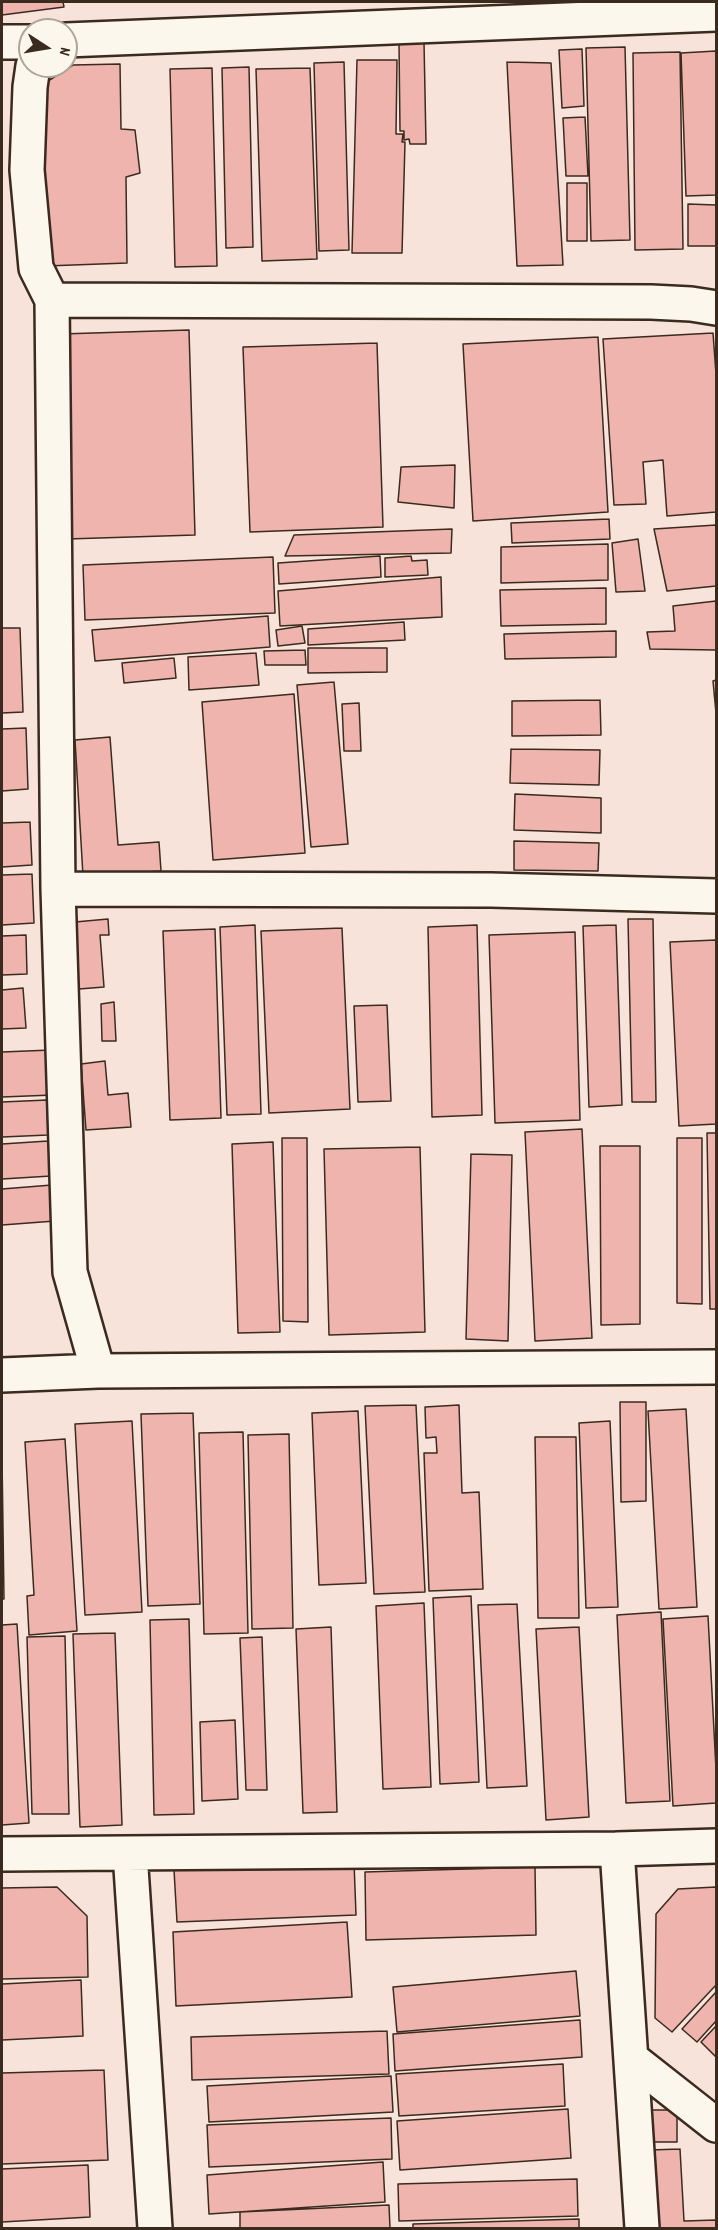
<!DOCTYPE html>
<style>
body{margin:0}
#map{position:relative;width:718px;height:2230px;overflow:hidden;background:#f7e3d9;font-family:Dekko,sans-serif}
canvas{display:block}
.frame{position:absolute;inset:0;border:3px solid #3b2a1e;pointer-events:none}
.north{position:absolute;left:18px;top:18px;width:60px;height:60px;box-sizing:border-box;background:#fbf7ec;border:2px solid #aea59a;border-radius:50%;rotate:102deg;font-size:16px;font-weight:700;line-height:24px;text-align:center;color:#3b2a1e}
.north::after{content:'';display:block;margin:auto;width:21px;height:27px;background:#3b2a1e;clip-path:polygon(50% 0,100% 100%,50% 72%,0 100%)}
</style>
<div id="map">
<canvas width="718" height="2230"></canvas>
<div class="frame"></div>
<div class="north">N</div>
</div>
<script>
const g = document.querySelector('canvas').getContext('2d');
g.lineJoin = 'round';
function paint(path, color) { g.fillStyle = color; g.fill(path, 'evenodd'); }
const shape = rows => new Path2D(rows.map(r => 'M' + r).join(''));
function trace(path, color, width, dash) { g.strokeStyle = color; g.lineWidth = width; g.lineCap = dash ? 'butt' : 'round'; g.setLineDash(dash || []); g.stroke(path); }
const building = shape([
 [2,2,63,2,64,7,2,15,2,2],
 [519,2,563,2,563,7,520,8,519,2],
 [424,42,426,144,410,144,409,139,404,140,404,131,400,131,399,43,424,42],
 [625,47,630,240,591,241,586,48,625,47],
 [582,49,584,106,562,108,559,50,582,49],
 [716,51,716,195,686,196,681,53,716,51],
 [680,52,683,249,635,250,633,53,680,52],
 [357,60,397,60,396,134,403,134,402,142,405,142,402,253,352,253,357,60],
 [344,62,349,250,319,251,314,63,344,62],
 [507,62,551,63,563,265,517,266,507,62],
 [120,64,121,129,135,130,140,173,126,177,127,263,46,266,37,88,73,65,120,64],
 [249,67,253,247,226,248,222,68,249,67],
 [212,68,217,266,175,267,170,69,212,68],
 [310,68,317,259,262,261,256,69,310,68],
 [585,117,588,176,566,176,563,118,585,117],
 [567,183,587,183,587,241,567,241,567,183],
 [688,204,716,205,716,246,688,246,688,204],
 [189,330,195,535,67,539,61,334,189,330],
 [713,333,716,374,716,512,667,516,663,460,643,462,646,504,614,505,603,339,713,333],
 [598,337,608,512,473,521,463,344,598,337],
 [377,343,383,527,250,532,243,347,377,343],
 [455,465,454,508,398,502,401,467,455,465],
 [609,519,610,539,512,543,511,523,609,519],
 [716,525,716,586,667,591,654,529,716,525],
 [452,529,451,553,285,556,294,535,452,529],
 [638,539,645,591,616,592,612,543,638,539],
 [608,544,608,580,501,583,501,547,608,544],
 [380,556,381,577,279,584,278,563,380,556],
 [411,556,412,561,427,560,428,575,385,577,385,558,411,556],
 [273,557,275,613,85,620,83,565,273,557],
 [441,577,442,617,280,626,278,591,441,577],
 [606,588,606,624,501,626,500,590,606,588],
 [716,601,716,650,650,649,647,632,675,631,673,606,716,601],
 [268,616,270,647,95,661,92,630,268,616],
 [404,622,405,640,308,645,308,629,404,622],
 [302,626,305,643,278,646,276,630,302,626],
 [2,628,20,628,23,712,2,713,2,628],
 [616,631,616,657,505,659,504,634,616,631],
 [308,648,387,648,387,672,308,673,308,648],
 [305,650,306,665,265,665,264,651,305,650],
 [256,653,259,685,189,690,188,657,256,653],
 [174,658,176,678,124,683,122,663,174,658],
 [716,680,716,713,713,681,716,680],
 [334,682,348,844,311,847,297,685,334,682],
 [294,694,305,853,213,860,202,702,294,694],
 [600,700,601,735,512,736,512,701,600,700],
 [359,703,361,751,344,751,342,704,359,703],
 [26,728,28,789,2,791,2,729,26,728],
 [110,737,118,845,159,842,161,871,83,876,75,740,110,737],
 [511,749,600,750,599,785,510,783,511,749],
 [515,794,601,798,601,833,514,830,515,794],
 [30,822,32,865,2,867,2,823,30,822],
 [514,841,599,843,598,871,514,870,514,841],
 [32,874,34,923,2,925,2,875,32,874],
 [108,919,109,935,100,935,104,987,79,989,75,922,108,919],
 [628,919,653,919,656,1102,632,1102,628,919],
 [255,925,261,1114,227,1115,220,927,255,925],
 [477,925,482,1115,432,1117,428,927,477,925],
 [616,925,622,1105,589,1107,583,926,616,925],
 [342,928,350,1109,269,1113,261,931,342,928],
 [215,929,221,1118,170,1120,163,931,215,929],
 [575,932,580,1120,495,1123,489,935,575,932],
 [26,935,27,974,2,975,2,936,26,935],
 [716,940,716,1124,679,1126,670,942,716,940],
 [23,988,26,1028,2,1029,2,990,23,988],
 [114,1002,116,1041,102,1041,101,1004,114,1002],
 [387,1005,391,1101,358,1102,354,1006,387,1005],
 [51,1050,53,1095,2,1097,2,1052,51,1050],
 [105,1061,108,1095,128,1093,131,1127,86,1130,81,1064,105,1061],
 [47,1100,48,1135,2,1137,2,1102,47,1100],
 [582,1129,592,1338,535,1341,525,1132,582,1129],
 [707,1133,716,1133,716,1309,710,1309,707,1133],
 [282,1138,307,1138,308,1322,283,1321,282,1138],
 [677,1138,702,1138,702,1304,677,1303,677,1138],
 [48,1141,51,1176,2,1179,2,1144,48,1141],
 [273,1142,280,1332,238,1333,232,1144,273,1142],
 [600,1146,640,1146,640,1324,601,1325,600,1146],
 [420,1147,425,1332,329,1335,324,1149,420,1147],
 [471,1154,512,1155,508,1341,466,1339,471,1154],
 [52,1185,55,1221,2,1225,2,1189,52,1185],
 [620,1402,646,1402,646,1501,621,1502,620,1402],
 [416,1405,425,1592,374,1594,365,1406,416,1405],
 [459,1405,462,1493,479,1492,483,1589,429,1591,424,1453,437,1453,436,1437,426,1438,425,1407,459,1405],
 [686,1409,697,1607,659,1609,648,1411,686,1409],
 [358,1411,366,1583,319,1585,312,1413,358,1411],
 [193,1413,200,1604,148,1606,141,1414,193,1413],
 [132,1421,142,1612,85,1615,75,1424,132,1421],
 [610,1421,618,1607,586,1608,579,1423,610,1421],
 [243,1432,248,1633,204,1634,199,1433,243,1432],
 [289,1434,293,1628,252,1629,248,1435,289,1434],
 [535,1437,576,1437,579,1618,538,1618,535,1437],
 [65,1439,77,1631,29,1635,27,1596,34,1595,25,1442,65,1439],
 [2,1457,4,1599,2,1599,2,1457],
 [471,1596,479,1782,440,1784,433,1598,471,1596],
 [424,1603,431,1787,383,1789,376,1606,424,1603],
 [517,1604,527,1786,487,1788,478,1605,517,1604],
 [661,1612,670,1801,626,1803,617,1615,661,1612],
 [708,1616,716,1769,716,1803,673,1806,663,1619,708,1616],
 [189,1619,194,1814,154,1815,150,1620,189,1619],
 [17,1624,29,1823,2,1825,2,1625,17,1624],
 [331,1627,337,1812,303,1813,296,1629,331,1627],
 [579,1627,589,1817,546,1820,536,1629,579,1627],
 [115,1633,122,1825,80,1827,73,1634,115,1633],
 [65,1636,69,1814,32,1814,27,1637,65,1636],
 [262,1637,267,1790,246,1790,240,1638,262,1637],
 [235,1720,238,1799,202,1801,200,1722,235,1720],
 [354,1862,356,1915,177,1922,174,1870,354,1862],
 [535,1867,536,1935,366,1940,365,1872,535,1867],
 [57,1887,87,1916,88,1977,2,1979,2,1888,57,1887],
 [716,1887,716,1985,672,2032,655,2018,656,1914,678,1889,716,1887],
 [347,1922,352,1997,176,2006,173,1932,347,1922],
 [576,1971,580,2016,397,2032,393,1987,576,1971],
 [81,1980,83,2036,2,2040,2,1984,81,1980],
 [716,1992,716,2021,697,2042,682,2029,716,1992],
 [580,2020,582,2057,395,2071,393,2034,580,2020],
 [716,2026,716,2057,701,2042,716,2026],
 [387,2031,389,2074,192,2080,191,2037,387,2031],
 [563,2064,565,2106,399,2116,396,2074,563,2064],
 [104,2070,108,2160,2,2164,2,2073,104,2070],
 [391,2076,393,2112,209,2122,207,2086,391,2076],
 [568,2109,571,2158,400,2170,397,2121,568,2109],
 [641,2110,677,2110,677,2142,641,2142,641,2110],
 [391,2118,392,2159,209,2167,207,2125,391,2118],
 [680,2149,684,2221,716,2220,716,2228,654,2228,650,2150,680,2149],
 [383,2162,385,2202,209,2214,207,2175,383,2162],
 [88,2165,90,2217,2,2222,2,2169,88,2165],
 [577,2179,578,2216,399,2221,398,2184,577,2179],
 [389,2205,390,2228,240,2228,240,2212,389,2205],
 [579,2219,579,2228,413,2228,413,2224,579,2219]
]);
const minor = shape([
 [66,40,716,14],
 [2,42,30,42],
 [33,66,30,87,27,170,36,268,52,300,58,889,70,1272,98,1371],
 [52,300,651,302,691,304,716,308],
 [58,889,491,890,716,896],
 [2,1375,98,1371,716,1367],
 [617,1849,642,2228],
 [130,1853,155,2228],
 [2,1854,617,1849,716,1846],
 [632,2059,716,2125]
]);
paint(building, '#efb4ad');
trace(building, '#3b2a1e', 1.5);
trace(minor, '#3b2a1e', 38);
trace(minor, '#fbf7ec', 33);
</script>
